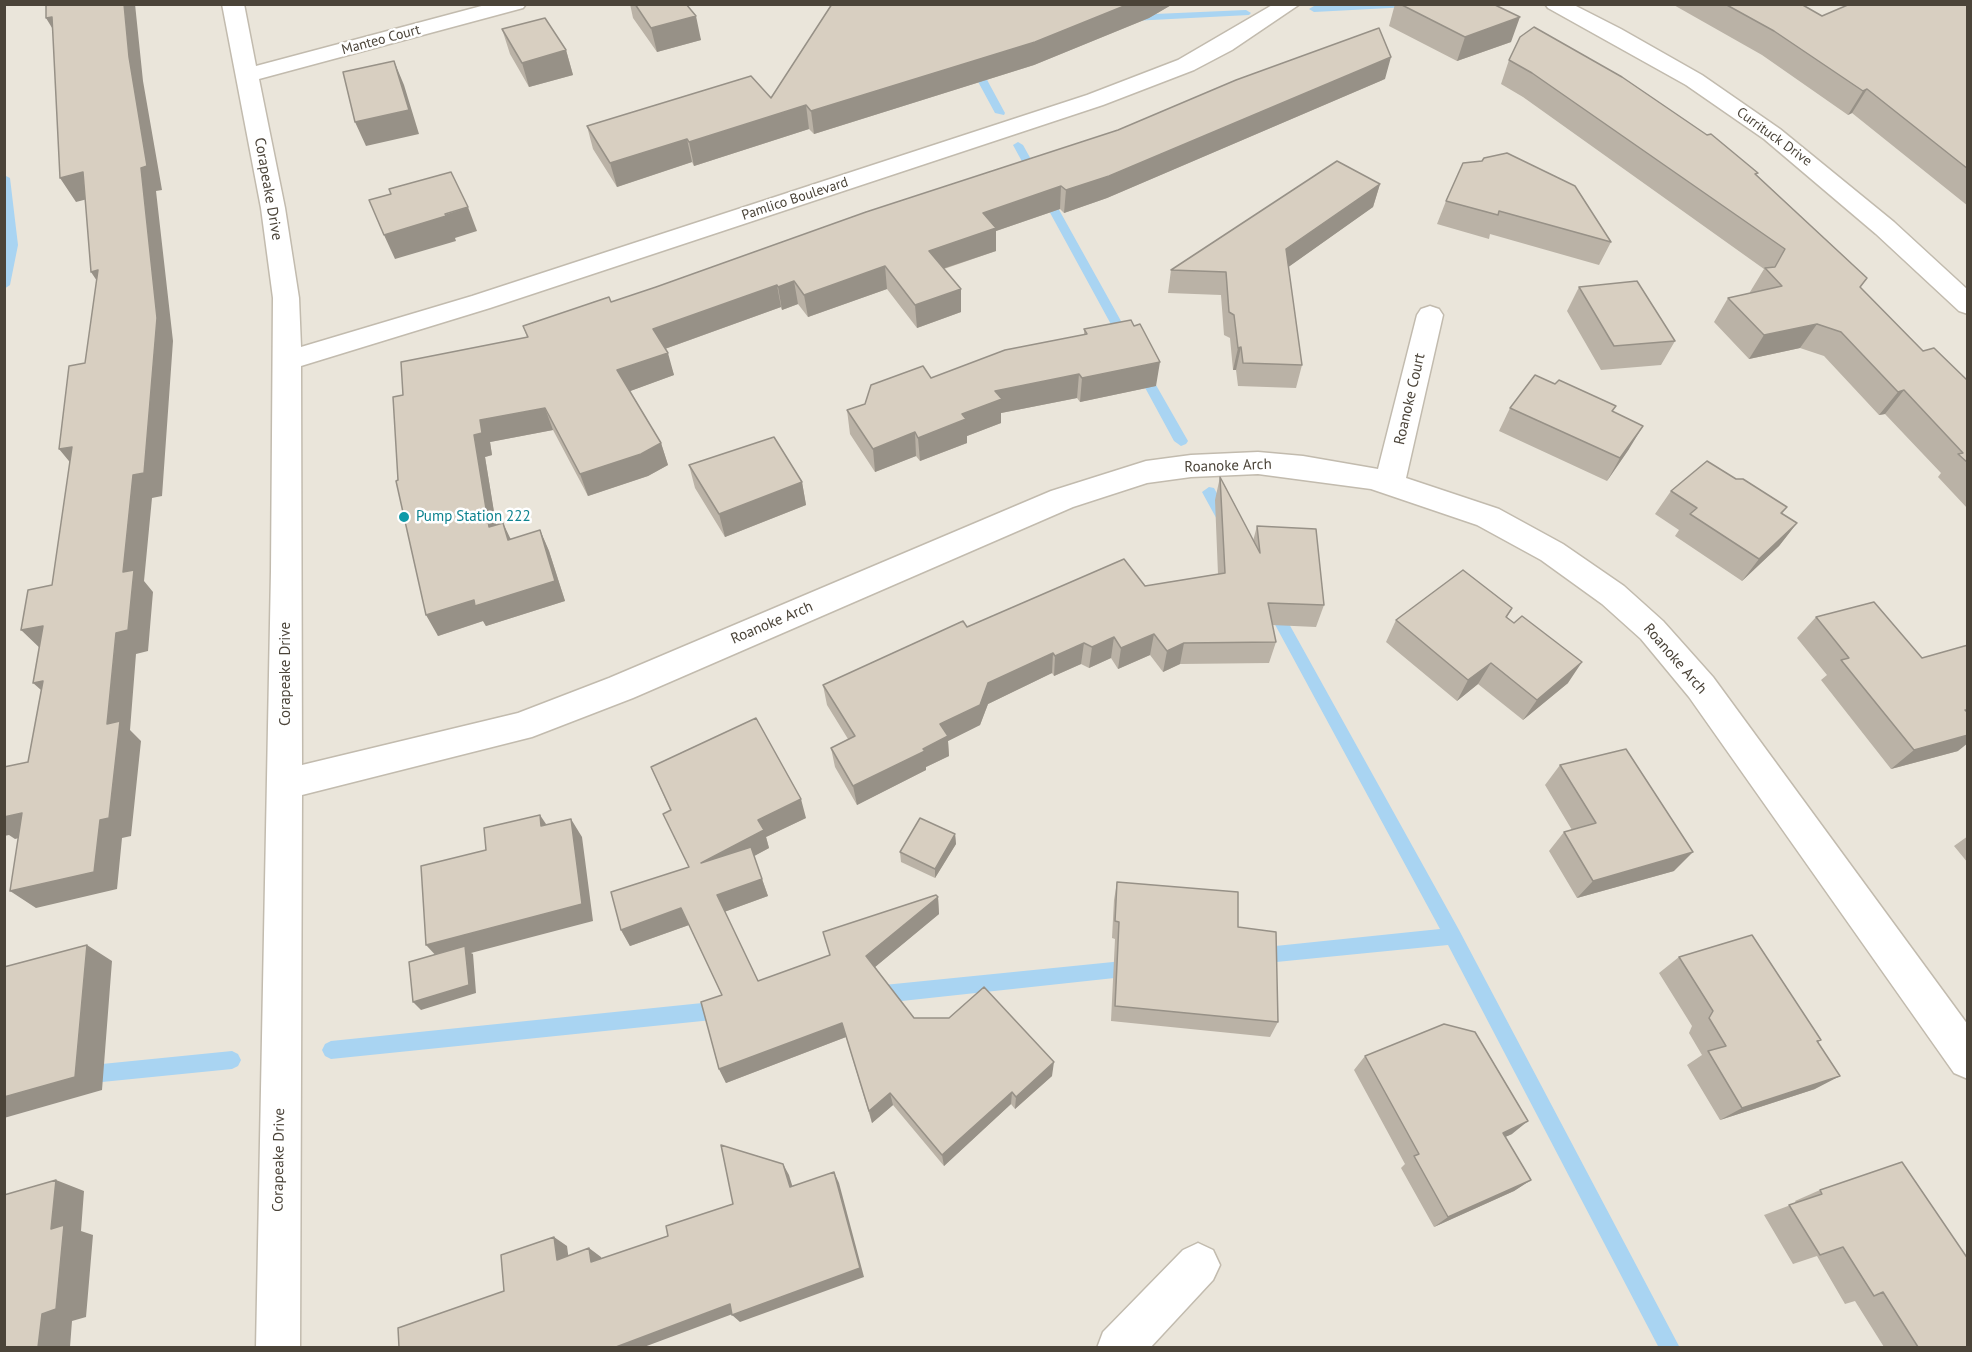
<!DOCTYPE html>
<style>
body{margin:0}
#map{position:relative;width:1972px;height:1352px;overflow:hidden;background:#f6f3ec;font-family:"PT Sans",sans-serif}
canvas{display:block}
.frame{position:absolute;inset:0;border:6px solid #4b4439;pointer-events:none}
</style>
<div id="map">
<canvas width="1972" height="1352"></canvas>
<div class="frame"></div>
</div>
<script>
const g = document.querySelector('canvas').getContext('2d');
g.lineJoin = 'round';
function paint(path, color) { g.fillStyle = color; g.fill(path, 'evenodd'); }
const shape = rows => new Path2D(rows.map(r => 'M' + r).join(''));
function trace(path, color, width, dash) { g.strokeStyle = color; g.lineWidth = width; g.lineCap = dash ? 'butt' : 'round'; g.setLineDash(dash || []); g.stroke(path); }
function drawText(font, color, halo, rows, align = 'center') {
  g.font = font + ' "PT Sans",sans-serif'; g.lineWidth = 5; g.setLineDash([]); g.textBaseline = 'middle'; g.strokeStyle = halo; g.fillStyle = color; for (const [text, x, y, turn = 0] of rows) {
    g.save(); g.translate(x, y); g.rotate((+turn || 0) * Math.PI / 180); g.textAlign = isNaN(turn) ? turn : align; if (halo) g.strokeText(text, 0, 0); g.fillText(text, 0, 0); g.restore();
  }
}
const residential = shape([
 [5,5,1967,5,1967,1347,5,1347]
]);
const stream = shape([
 [1344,4,1413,4,1409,7,1314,12,1309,9,1314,6,1344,4],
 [1246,10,1251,13,1249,15,1132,21,1127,18,1132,15,1246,10],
 [970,63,979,65,1005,113,1004,115,995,113,969,65,970,63],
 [1018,142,1023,145,1131,339,1129,342,1125,343,1119,339,1013,145,1018,142],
 [4,175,10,178,18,245,10,285,4,289,4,175],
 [1142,367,1148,371,1188,441,1186,444,1181,446,1174,441,1136,371,1142,367],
 [1209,487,1214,488,1230,517,1232,521,1230,525,1220,525,1202,492,1209,487],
 [1273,602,1278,604,1459,930,1680,1348,1659,1348,1448,945,1256,964,1250,962,1247,956,1250,950,1256,948,1440,929,1266,608,1273,602],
 [1133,960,1139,962,1142,968,1139,974,1133,976,874,1004,868,1001,865,995,868,989,874,986,1133,960],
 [722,1001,728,1004,731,1010,728,1016,722,1019,331,1059,325,1056,322,1050,325,1044,331,1041,722,1001],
 [232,1051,238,1054,241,1060,238,1066,232,1069,82,1084,76,1081,73,1075,76,1069,82,1066,232,1051]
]);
const street = shape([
 [222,4,244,4,256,66,489,4,526,4,523,8,259,79,285,208,299,298,301,347,472,296,1087,95,1178,60,1274,4,1300,4,1232,50,1194,70,1103,105,490,308,301,366,302,765,518,713,609,678,1051,491,1146,461,1191,455,1258,452,1303,456,1378,469,1417,315,1421,309,1430,306,1439,309,1443,315,1406,478,1499,509,1563,544,1624,586,1663,621,1713,677,1968,1025,1968,1079,1954,1073,1689,697,1641,639,1602,604,1541,560,1477,525,1371,489,1258,474,1191,477,1147,483,1073,507,633,698,532,737,302,795,300,1348,256,1348,271,571,273,298,261,208,222,4],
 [1545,4,1572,4,1621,29,1702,75,1780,129,1894,222,1968,290,1968,314,1959,311,1876,234,1764,139,1686,85,1548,8,1545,4],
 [1198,1243,1213,1250,1220,1265,1213,1280,1150,1348,1097,1348,1103,1332,1183,1250,1198,1243]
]);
const wall = shape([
 [630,4,686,4,701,40,657,52,633,18],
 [832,4,1173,4,1149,18,1034,65,814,134,809,129,694,166,692,162,617,187,593,149,587,126,771,98],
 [1395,4,1493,4,1511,42,1457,61,1389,26],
 [1672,4,1801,4,1822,16,1968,4,1968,206,1852,113,1848,115,1762,55],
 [502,29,566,50,573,75,529,87,510,54],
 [1509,60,1757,175,1867,278,1860,288,1923,351,1968,381,1968,509,1938,477,1941,473,1885,414,1879,415,1824,356,1800,348,1749,359,1714,322,1728,298,1750,293,1750,292,1764,269,1523,97,1501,84],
 [1385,79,1107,198,1064,213,1060,209,996,231,996,251,944,269,961,312,917,328,887,289,808,317,798,304,782,310,781,307,665,349,674,375,630,391,661,443,668,465,648,476,588,496,553,430,490,442,492,455,485,457,496,525,511,539,540,530,549,551,565,601,486,626,483,621,438,636,398,480,403,395,527,337,523,326,611,302],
 [1463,163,1611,242,1599,265,1490,234,1489,239,1437,224,1446,201],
 [1380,184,1373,207,1288,267,1302,365,1296,388,1238,386,1236,370,1233,370,1230,338,1224,335,1221,295,1168,293,1171,270],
 [1579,287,1675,341,1661,365,1601,370,1567,311],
 [1084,329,1156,386,1080,402,1077,398,1001,413,1001,423,967,436,967,443,920,461,916,456,875,472,850,434,847,410,1084,335],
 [1555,384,1616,406,1612,411,1629,449,1607,481,1499,431,1510,408],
 [689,465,802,482,806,505,725,537,695,488],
 [1220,477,1253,541,1257,526,1324,605,1316,627,1272,625,1276,642,1269,663,1180,664,1163,672,1150,655,1118,669,1111,658,1089,668,1081,664,1054,676,1052,673,988,704,980,725,948,741,949,756,926,767,926,770,857,805,835,767,831,748,848,739,827,705,823,685,967,627,1145,586,1218,574,1215,500],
 [1671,491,1787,507,1782,514,1797,523,1779,546,1742,581,1675,536,1679,530,1655,514],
 [1512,608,1507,617,1568,683,1523,720,1478,684,1457,701,1386,642,1396,620],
 [1816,617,1958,751,1891,769,1821,680,1827,675,1797,638],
 [1560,765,1674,871,1577,898,1549,851,1564,832,1572,830,1545,785],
 [651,767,806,818,766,837,769,848,754,856,768,896,724,912,758,981,830,955,823,932,938,897,939,914,875,967,914,1018,1052,1076,1015,1109,1011,1104,944,1166,893,1105,872,1123,846,1037,726,1083,719,1069,722,995,689,925,630,946,621,930,689,867,663,814,670,810],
 [955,834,956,844,935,878,901,862,900,852],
 [1968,836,1968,863,1954,846],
 [1117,882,1238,927,1278,1022,1270,1037,1111,1021,1115,939,1112,938,1114,900],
 [1679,957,1821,1040,1818,1042,1815,1089,1720,1120,1687,1065,1702,1055,1689,1033,1692,1026,1659,973],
 [1365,1056,1512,1134,1505,1137,1531,1180,1514,1191,1434,1227,1401,1168,1405,1164,1354,1070],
 [1820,1190,1968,1347,1884,1347,1855,1301,1845,1304,1817,1256,1793,1264,1764,1215,1796,1203,1795,1201]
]);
const shadedWall = shape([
 [124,4,135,4,143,81,162,190,156,191,173,341,162,496,152,498,144,581,153,592,148,651,136,654,130,730,141,741,131,836,122,838,117,889,36,908,10,891,107,724,116,633,123,572,129,57],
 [1129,4,1173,4,1149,18,1034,65,814,134,811,111],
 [696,16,701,40,657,52,651,28],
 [52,17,60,41,46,18],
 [1520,17,1511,42,1457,61,1465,37],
 [566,50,573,75,529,87,522,63],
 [1391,57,1385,79,1107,198,1064,213,1066,190],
 [394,61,404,85,419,134,366,146,355,122],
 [1867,89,1852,113,1848,115,1863,91],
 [806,105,809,129,694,166,689,142],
 [687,139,692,162,617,187,610,163],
 [83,172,99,196,76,202,60,178],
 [1380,184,1373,207,1280,273,1286,249],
 [1061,186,1060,209,996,231,996,251,930,273,929,251,983,213],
 [468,207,477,231,455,238,456,241,395,259,384,235],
 [885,266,887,289,808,317,804,295],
 [98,270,107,296,91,272],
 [794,281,798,304,782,310,778,287],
 [777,285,781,307,659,351,653,329],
 [961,289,961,312,917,328,915,305],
 [1817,324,1800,348,1749,359,1764,335],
 [1241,347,1236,370,1233,370,1238,348],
 [668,353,674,375,625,393,617,370],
 [1160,362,1156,386,1080,402,1082,378],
 [1079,374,1077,398,1001,413,1001,423,967,436,967,443,920,461,918,438,995,391],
 [1904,390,1885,414,1879,415,1898,392],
 [545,408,553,430,490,442,492,455,485,457,500,548,489,527,474,435,480,420],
 [1643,426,1629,449,1607,481,1620,458],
 [915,432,916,456,875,472,873,449],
 [661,443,668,465,648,476,588,496,580,474],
 [72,447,78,472,59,449],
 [802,482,806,505,725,537,719,514],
 [503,523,513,544,508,540],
 [1797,523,1779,546,1742,581,1759,559],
 [540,530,549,551,565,601,486,626,483,621,438,636,426,615],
 [43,626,43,651,21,630],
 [1154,634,1150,655,1118,669,1121,648],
 [1114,637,1111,658,1089,668,1092,647],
 [1084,643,1081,664,1054,676,1055,656],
 [1184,643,1180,664,1163,672,1167,651],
 [1053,653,1052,673,988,704,980,725,948,741,949,756,926,767,926,770,857,805,853,786,923,749,940,724,988,683],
 [1582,662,1568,683,1523,720,1537,700],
 [1491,663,1478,684,1457,701,1468,680],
 [43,681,56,703,33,683],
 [1968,735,1968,743,1958,751,1891,769,1914,750],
 [801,799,806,818,766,837,769,848,708,881,701,863,758,820],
 [22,813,47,831,15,839,9,835,4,836,4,817],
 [540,815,552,833,541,826],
 [571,819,582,837,593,921,471,953,473,954,476,993,421,1010,413,1002,441,961,426,945],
 [955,834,956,844,935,878,935,869],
 [1693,852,1674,871,1577,898,1593,881],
 [762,879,768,896,724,912,717,895],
 [938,897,939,914,869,972,866,956],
 [681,908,689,925,630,946,621,930],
 [87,945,112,961,102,1090,4,1118,4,1097],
 [842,1023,846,1037,726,1083,719,1069],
 [1054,1062,1052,1076,1015,1109,1016,1097],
 [1840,1076,1815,1089,1720,1120,1742,1108],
 [1012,1092,1011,1104,944,1166,942,1155],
 [890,1093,893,1105,872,1123,869,1111],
 [1528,1121,1512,1134,1487,1145,1503,1133],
 [783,1164,789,1175,796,1198,790,1187],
 [834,1172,839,1183,864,1277,740,1322,732,1315],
 [56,1180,84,1191,81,1231,93,1235,86,1317,72,1321,70,1347,38,1347],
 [1531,1180,1514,1191,1434,1227,1448,1217],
 [554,1237,567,1246,570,1269,557,1260],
 [589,1248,601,1257,604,1271,591,1262],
 [730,1304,738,1312,644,1347,616,1347]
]);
const building = shape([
 [46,4,124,4,129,57,147,166,141,168,157,318,144,473,133,475,123,572,134,570,128,630,116,633,107,724,120,721,109,818,100,820,94,872,10,891,22,813,4,817,4,767,28,762,43,681,33,683,43,626,21,630,28,590,52,585,72,447,59,449,69,366,85,363,98,270,91,272,83,172,60,178,52,17,46,18,46,4],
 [635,4,686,4,696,16,651,28,635,4],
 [832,4,1129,4,1035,42,811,111,806,105,689,142,687,139,610,163,587,126,751,76,771,98,832,4],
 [1400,4,1493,4,1520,17,1465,37,1400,4],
 [1725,4,1801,4,1822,16,1850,4,1968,4,1968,169,1867,89,1863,91,1774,31,1725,4],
 [545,18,566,50,522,63,502,29,545,18],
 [1534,27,1622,77,1707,135,1711,134,1758,173,1755,174,1867,278,1860,287,1923,351,1934,348,1968,381,1968,463,1958,454,1963,453,1904,390,1898,392,1841,332,1817,324,1764,335,1728,298,1782,286,1765,268,1775,267,1785,249,1532,73,1509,60,1520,37,1534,27],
 [1379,28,1391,57,1109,176,1066,190,1061,186,983,213,996,228,929,251,961,289,915,305,885,266,804,295,794,281,778,287,777,285,653,329,668,353,617,370,661,443,641,454,580,474,545,408,480,420,482,433,474,435,489,527,503,523,508,540,540,530,555,581,475,606,474,600,426,615,396,481,398,480,393,397,403,395,401,362,528,337,523,326,609,297,611,302,656,287,866,212,1118,130,1236,80,1379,28],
 [394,61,409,110,355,122,343,72,394,61],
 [1507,153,1575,186,1611,242,1499,211,1498,215,1446,201,1463,163,1482,161,1484,158,1507,153],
 [1337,161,1380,184,1286,249,1302,365,1243,363,1241,347,1238,348,1234,315,1229,312,1226,272,1171,270,1337,161],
 [451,172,468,207,445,214,446,216,384,235,369,200,391,194,389,189,451,172],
 [1637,281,1675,341,1614,346,1579,287,1637,281],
 [1131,320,1134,326,1140,324,1160,362,1082,378,1079,374,995,391,1002,399,962,414,966,419,918,438,915,432,873,449,847,410,865,404,871,385,923,366,931,378,1005,350,1087,334,1084,329,1131,320],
 [1535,375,1555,384,1559,380,1616,406,1612,411,1643,426,1620,458,1510,408,1535,375],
 [774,437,802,482,719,514,689,465,774,437],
 [1707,461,1736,479,1743,479,1787,507,1781,513,1797,523,1759,559,1690,514,1697,508,1671,491,1707,461],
 [1220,477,1260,553,1257,526,1316,529,1324,605,1268,603,1276,642,1184,643,1167,651,1154,634,1121,648,1114,637,1092,647,1084,643,1055,656,1053,653,988,683,980,705,940,724,948,736,923,749,925,751,853,786,831,748,855,736,823,685,963,621,967,627,1124,559,1145,586,1225,573,1220,477],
 [1463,570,1512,608,1506,617,1514,623,1522,616,1582,662,1537,700,1491,663,1468,680,1396,620,1463,570],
 [1874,602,1922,658,1968,645,1968,710,1965,710,1968,713,1968,735,1914,750,1841,660,1849,658,1816,617,1874,602],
 [756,718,801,799,758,820,764,830,701,863,751,847,762,879,717,895,758,981,830,955,823,932,936,895,938,897,866,956,914,1018,949,1018,984,987,1054,1062,1016,1097,1012,1092,942,1155,890,1093,869,1111,842,1023,719,1069,701,1002,722,995,681,908,621,930,611,892,689,867,663,814,671,810,651,767,756,718],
 [1626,749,1693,852,1593,881,1564,832,1596,823,1560,765,1626,749],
 [540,815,541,826,571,819,582,904,426,945,421,866,486,850,484,828,540,815],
 [920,818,955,834,935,869,900,852,920,818],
 [1117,882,1238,892,1238,927,1276,932,1278,1022,1115,1006,1119,922,1115,921,1117,882],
 [1752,935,1821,1040,1817,1041,1840,1076,1742,1108,1708,1051,1726,1046,1709,1018,1713,1011,1679,957,1752,935],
 [87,945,75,1077,4,1097,4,967,87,945],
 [465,946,469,985,413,1002,409,962,465,946],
 [1444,1024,1475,1032,1528,1121,1503,1133,1531,1180,1448,1217,1414,1156,1419,1154,1365,1056,1444,1024],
 [721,1145,783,1164,790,1187,834,1172,860,1268,732,1315,730,1304,616,1347,399,1347,398,1328,504,1291,501,1255,554,1237,557,1260,589,1248,591,1262,668,1236,666,1226,733,1204,721,1145],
 [1902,1162,1968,1259,1968,1347,1918,1347,1883,1292,1874,1296,1843,1247,1820,1255,1789,1205,1822,1194,1820,1190,1902,1162],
 [56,1180,51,1229,64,1225,56,1309,42,1314,38,1347,4,1347,4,1195,56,1180]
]);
const markers = [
 [404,517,6,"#0f9aa8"]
];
const farStreetnames = [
 ["Manteo Court",381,40,-15],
 ["Currituck Drive",1774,137,36],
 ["Pamlico Boulevard",795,199,-18]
];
const streetNames = [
 ["Corapeake Drive",268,189,80],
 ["Roanoke Court",1410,399,-77],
 ["Roanoke Arch",1228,466,-2],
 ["Roanoke Arch",772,623,-23],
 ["Roanoke Arch",1675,659,49],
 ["Corapeake Drive",286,674,-90],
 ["Corapeake Drive",279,1160,-89]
];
const cultureNames = [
 ["Pump Station 222",416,517]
];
paint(residential, '#eae5da');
paint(stream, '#a9d4f2');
trace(street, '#c2bbae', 3);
paint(street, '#fff');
paint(wall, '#bab2a6');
paint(shadedWall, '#979187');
paint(building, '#d8cfc1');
trace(building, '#979187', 1.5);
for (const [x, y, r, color] of markers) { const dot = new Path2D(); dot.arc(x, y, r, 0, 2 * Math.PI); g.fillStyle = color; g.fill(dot); trace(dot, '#fff', 2); }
drawText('14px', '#4b4439', '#fff', farStreetnames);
drawText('15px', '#4b4439', '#fff', streetNames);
drawText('15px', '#0d838f', '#fff', cultureNames, 'left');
</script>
